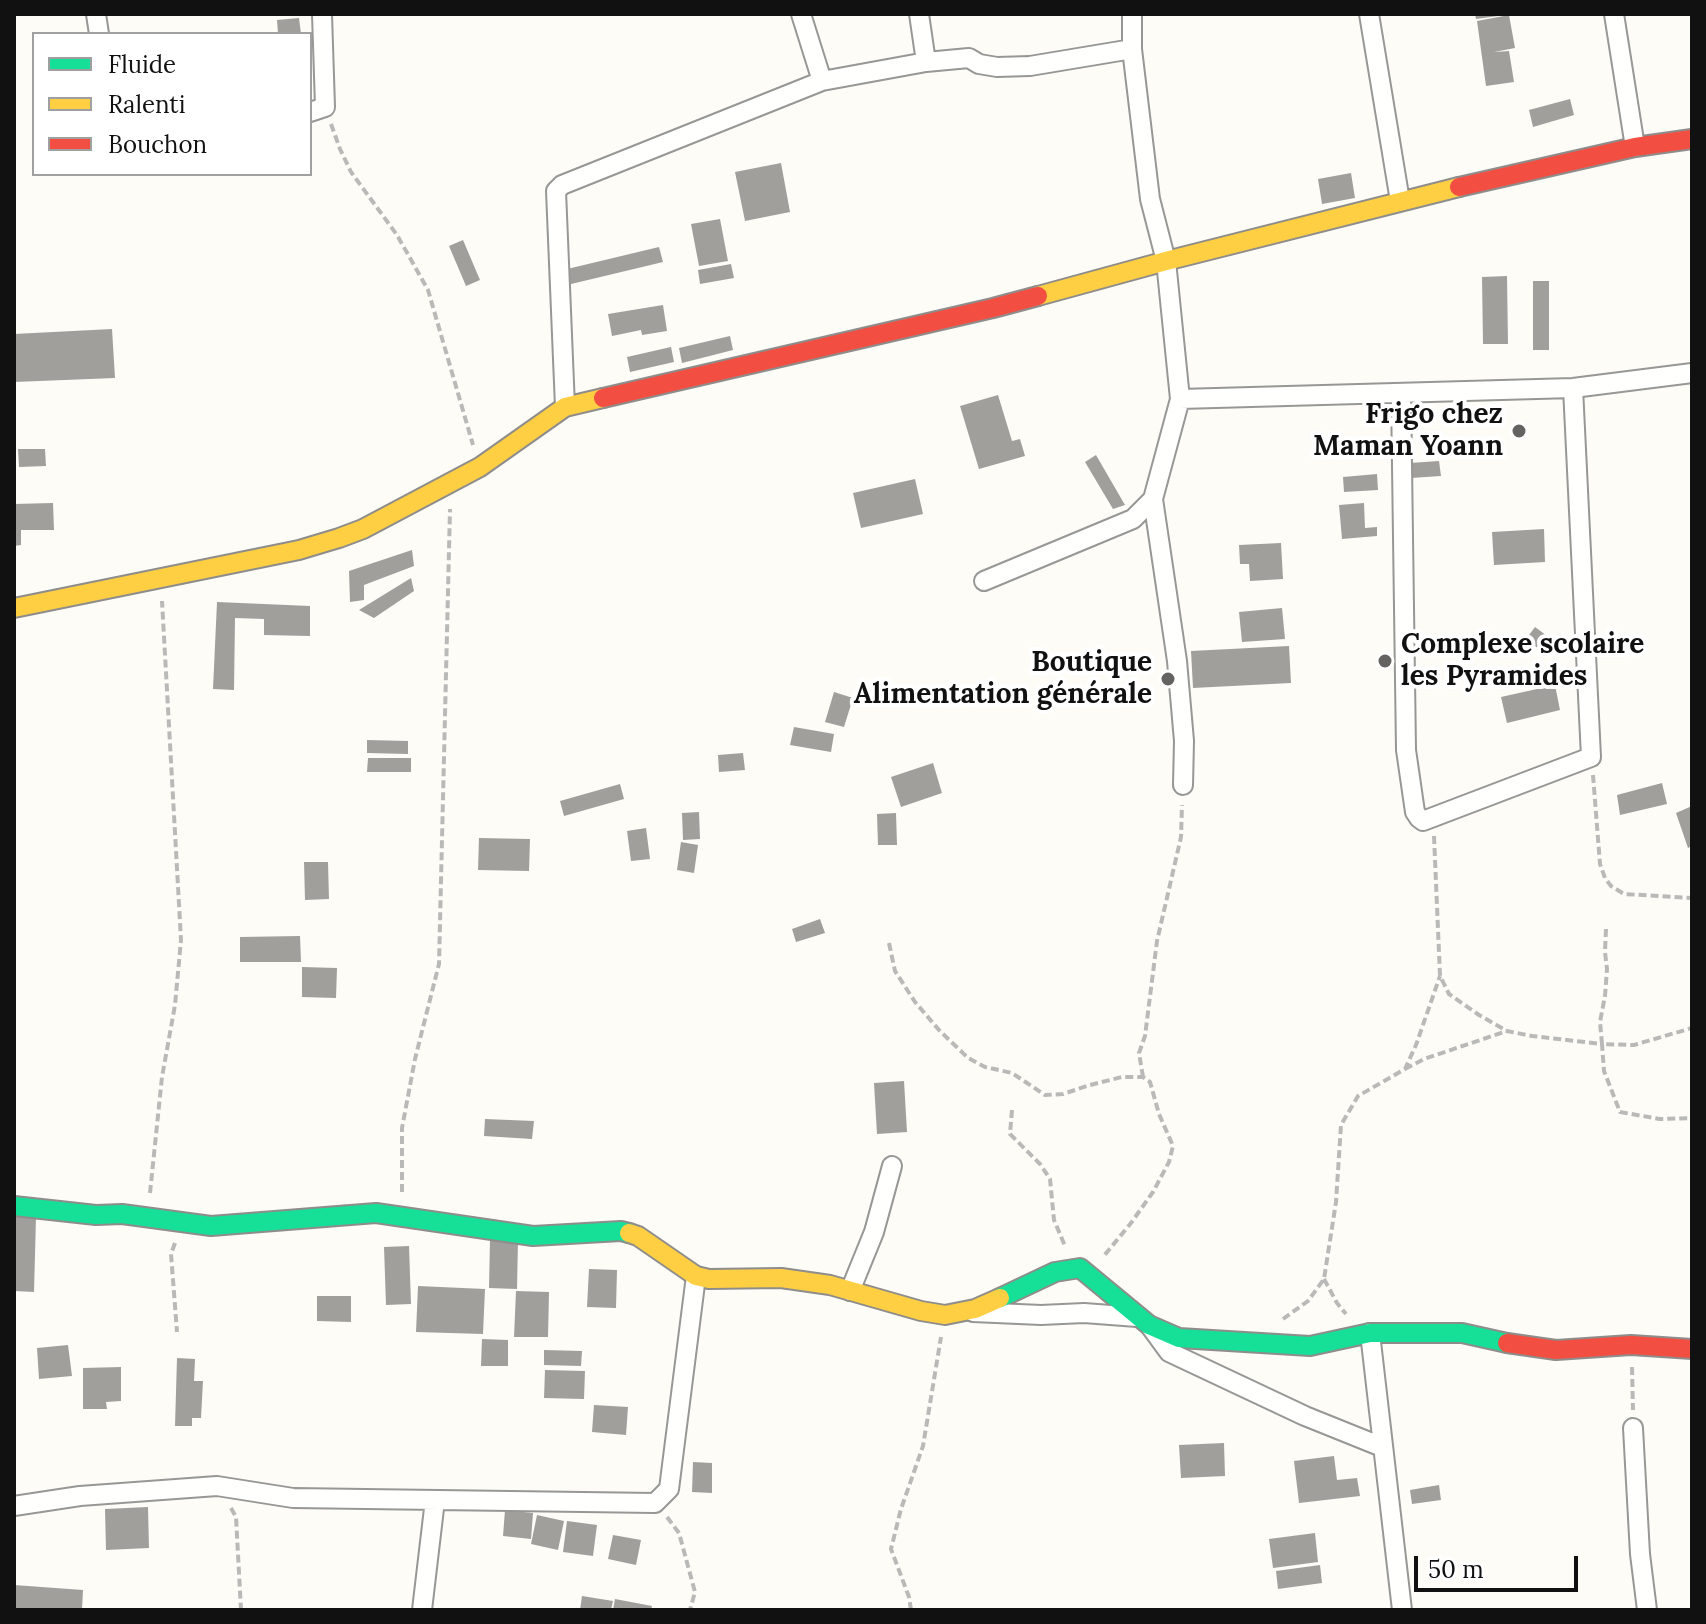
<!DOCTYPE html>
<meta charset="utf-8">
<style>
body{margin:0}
#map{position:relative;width:1706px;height:1624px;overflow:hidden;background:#fdfcf7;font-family:Lora,serif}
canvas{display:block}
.frame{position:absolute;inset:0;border:16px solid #111;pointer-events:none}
.legend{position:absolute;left:32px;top:32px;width:280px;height:144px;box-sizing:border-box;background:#fff;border:2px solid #a0a0a0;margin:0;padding:10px 14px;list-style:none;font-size:24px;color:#111}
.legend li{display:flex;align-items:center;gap:16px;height:40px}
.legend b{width:40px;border:2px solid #a0a0a0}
.scale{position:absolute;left:1414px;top:1556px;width:164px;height:36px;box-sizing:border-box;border:4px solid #111;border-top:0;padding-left:10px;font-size:24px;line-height:28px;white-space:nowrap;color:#111;-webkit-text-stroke:6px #fff;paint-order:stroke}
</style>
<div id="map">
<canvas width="1706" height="1624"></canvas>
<div class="frame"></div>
<ul class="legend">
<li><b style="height:10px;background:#16e098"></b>Fluide</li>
<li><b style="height:10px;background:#ffcf43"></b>Ralenti</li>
<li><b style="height:10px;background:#f24e42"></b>Bouchon</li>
</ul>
<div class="scale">50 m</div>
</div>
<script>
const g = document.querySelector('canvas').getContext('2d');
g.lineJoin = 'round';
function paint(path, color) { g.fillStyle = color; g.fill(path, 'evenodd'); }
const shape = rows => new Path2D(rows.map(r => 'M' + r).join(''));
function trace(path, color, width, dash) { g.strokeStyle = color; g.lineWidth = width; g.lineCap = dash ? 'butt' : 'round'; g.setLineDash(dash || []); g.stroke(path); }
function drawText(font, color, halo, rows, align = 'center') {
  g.font = font + ' Lora,serif'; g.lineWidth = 8; g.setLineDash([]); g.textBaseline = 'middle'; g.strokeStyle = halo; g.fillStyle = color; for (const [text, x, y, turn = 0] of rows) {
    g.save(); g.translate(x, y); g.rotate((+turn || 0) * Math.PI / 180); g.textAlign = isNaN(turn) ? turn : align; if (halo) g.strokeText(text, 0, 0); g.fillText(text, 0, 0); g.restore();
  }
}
const building = shape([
 [1475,14,1498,14,1498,16,1476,19],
 [1509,15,1515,48,1494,52,1509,51,1514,82,1486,86,1477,21],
 [299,18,301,34,278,34,277,20],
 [1570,99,1574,115,1533,127,1529,110],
 [781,163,790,212,745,221,735,172],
 [1351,173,1355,198,1322,204,1318,179],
 [720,219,728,261,699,266,691,224],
 [463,240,480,280,466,286,449,246],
 [659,247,663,262,567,285,563,270],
 [731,264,734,278,700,284,698,270],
 [1507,276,1508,344,1483,344,1482,277],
 [1533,281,1549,281,1549,350,1533,350],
 [663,305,667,331,642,335,641,330,612,336,608,314],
 [112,329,115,378,14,382,14,334],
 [730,336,733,350,682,363,679,348],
 [671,347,674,362,630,372,627,357],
 [998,395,1012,441,1020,439,1025,456,979,469,960,406],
 [18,449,45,449,46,466,19,467],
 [1096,455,1125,505,1113,509,1085,462],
 [1439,461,1441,476,1411,478,1410,463],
 [1377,474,1378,490,1344,492,1343,477],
 [915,479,923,514,861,528,853,493],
 [53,503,54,530,21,530,21,545,14,546,14,504],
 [1364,503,1365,528,1377,527,1377,536,1342,539,1339,505],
 [1544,529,1545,562,1494,565,1492,532],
 [1281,543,1283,579,1250,581,1249,564,1240,564,1239,545],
 [412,550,414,566,364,585,364,600,350,602,349,571],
 [411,578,414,591,374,618,359,610],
 [217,602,310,606,310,636,264,635,264,619,235,618,234,690,213,689],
 [1282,608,1285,639,1242,642,1239,612],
 [1535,627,1558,644,1548,656,1526,639],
 [1289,646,1291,683,1193,688,1191,651],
 [1555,685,1560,710,1507,723,1501,697],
 [834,692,853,698,844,727,825,722],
 [794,727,834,734,831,752,790,745],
 [367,740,408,741,408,754,367,753],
 [743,753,745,770,719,772,718,755],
 [368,758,411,758,411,772,367,772],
 [933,763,942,793,901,807,891,777],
 [1662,783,1667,804,1620,815,1617,795],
 [620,784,624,799,564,816,560,801],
 [1692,806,1692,846,1688,848,1676,813],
 [699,812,700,839,683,840,682,813],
 [896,813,897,845,878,845,877,814],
 [646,828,650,859,631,861,627,831],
 [479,838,530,839,529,871,478,870],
 [681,842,698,845,694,873,677,870],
 [304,862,328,862,329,899,305,900],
 [820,919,825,933,796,942,792,929],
 [300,936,301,962,240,962,240,937],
 [302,967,337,968,336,998,302,997],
 [904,1081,907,1132,877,1134,874,1083],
 [485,1119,534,1121,532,1139,484,1136],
 [14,1217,36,1217,34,1292,14,1291],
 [490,1239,518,1240,517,1289,489,1288],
 [409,1246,411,1304,386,1305,384,1247],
 [589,1269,617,1270,616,1308,587,1307],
 [418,1286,485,1289,483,1334,416,1332],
 [516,1291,549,1292,548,1337,514,1337],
 [317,1296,351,1296,351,1322,317,1321],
 [482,1339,508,1340,508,1366,481,1366],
 [68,1345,72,1376,39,1379,37,1348],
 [544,1350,582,1351,581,1366,544,1365],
 [177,1358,195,1359,194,1381,203,1381,201,1418,192,1418,192,1426,175,1426],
 [121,1367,121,1401,106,1402,107,1409,83,1409,83,1368],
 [545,1370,585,1371,584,1399,544,1398],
 [594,1405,628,1407,626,1435,592,1432],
 [1224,1443,1225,1476,1181,1478,1179,1445],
 [1334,1456,1337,1480,1357,1478,1360,1496,1299,1503,1294,1461],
 [693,1462,712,1463,712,1493,692,1492],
 [1439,1485,1441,1500,1412,1504,1410,1490],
 [148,1507,149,1548,106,1550,105,1509],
 [505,1510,533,1513,531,1539,503,1536],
 [537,1515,564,1521,558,1550,531,1544],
 [567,1521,597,1525,593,1556,563,1552],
 [1315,1533,1318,1562,1273,1568,1269,1539],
 [613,1535,641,1540,636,1565,608,1559],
 [1320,1565,1322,1583,1278,1589,1276,1571],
 [14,1585,83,1590,82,1610,14,1610],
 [582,1596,613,1601,611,1610,580,1610],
 [615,1599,652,1606,651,1610,613,1610]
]);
const path = shape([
 [331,124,340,149,351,172,397,235,428,290,473,445],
 [1593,775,1600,864,1605,878,1611,886,1624,894,1692,898],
 [1434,836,1440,976,1449,994,1479,1015,1507,1031,1532,1036,1602,1044,1604,1071,1620,1112,1660,1119,1692,1118],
 [1606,929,1605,952,1607,969,1605,996,1600,1022,1602,1044,1634,1045,1692,1028],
 [889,943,895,971,915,1002,939,1030,968,1058,985,1067,1012,1073,1045,1095,1063,1094,1090,1085,1122,1077,1143,1077,1150,1082,1159,1114,1173,1146,1169,1162,1153,1192,1131,1223,1103,1257],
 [1405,1069,1424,1059,1507,1031],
 [1143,1077,1139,1053,1145,1036,1157,941,1181,837,1182,805],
 [1012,1110,1010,1134,1040,1164,1050,1179,1054,1220,1065,1246],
 [402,1192,402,1128,415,1059,439,964,450,509],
 [150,1193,162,1077,175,1005,181,940,162,601],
 [175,1243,171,1254,177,1332],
 [1324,1279,1337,1303,1346,1314],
 [1283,1319,1308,1301,1324,1279,1336,1202,1341,1125,1358,1096,1405,1069,1416,1045,1440,976],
 [1632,1367,1633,1410],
 [231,1508,236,1517,241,1610],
 [667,1517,679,1533,695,1592,690,1610],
 [911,1610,909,1597,891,1549,901,1509,923,1446,941,1337]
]);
const street = shape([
 [96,14,99,34],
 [801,14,822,81],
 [919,14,926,62,969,58,979,64,997,67,1030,66,1132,49,1150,199,1166,261,1180,399,1153,499,1133,519,984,581],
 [1132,14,1132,49],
 [1369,14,1400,201],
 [1614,14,1635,147],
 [310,112,325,107,322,14],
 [1401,394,1406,750,1415,812,1419,818,1423,821,1591,757,1573,388],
 [1180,399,1573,388,1692,373],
 [565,407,556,191,562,185,822,81,926,62],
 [1153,499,1177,661,1184,741,1183,785],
 [850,1291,874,1232,892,1166],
 [973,1312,1041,1315,1084,1313,1137,1317],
 [1150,1326,1169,1352,1305,1416,1382,1447],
 [1370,1333,1402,1610],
 [1633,1428,1640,1554,1647,1610],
 [14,1506,80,1496,217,1486,293,1498,655,1503,669,1489,696,1276],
 [422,1610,435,1500]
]);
const fast = shape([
 [14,1206,96,1215,122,1214,211,1226,376,1213,533,1236,621,1231,629,1233],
 [1000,1298,1055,1272,1080,1268,1149,1325,1179,1338,1310,1346,1370,1333,1462,1333,1507,1343]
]);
const slow = shape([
 [1038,296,1166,261,1459,187],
 [14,608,299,550,339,538,363,529,480,467,565,407,603,398],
 [629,1233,638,1236,696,1276,709,1279,781,1278,830,1285,921,1311,945,1315,975,1309,1000,1298]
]);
const jam = shape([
 [1459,187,1635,147,1692,139],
 [603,398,993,308,1038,296],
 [1507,1343,1556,1350,1631,1345,1692,1349]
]);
const markers = [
 [1519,431,8,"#646362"],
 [1385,661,8,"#646362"],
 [1168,679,8,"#646362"]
];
const poiNames = [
 ["Frigo chez",1503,415],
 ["Maman Yoann",1503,447],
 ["Complexe scolaire",1401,645,"left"],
 ["les Pyramides",1401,677,"left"],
 ["Boutique",1152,663],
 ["Alimentation générale",1152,695]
];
paint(building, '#a19f9c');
trace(street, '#979795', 22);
trace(fast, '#8e8d8b', 22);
trace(slow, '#8e8d8b', 22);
trace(jam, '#8e8d8b', 22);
trace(path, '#b9b9b8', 4, [8, 4]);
trace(street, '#fffffe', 18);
trace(fast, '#16e098', 18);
trace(slow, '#ffcf43', 18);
trace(jam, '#f24e42', 18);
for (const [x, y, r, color] of markers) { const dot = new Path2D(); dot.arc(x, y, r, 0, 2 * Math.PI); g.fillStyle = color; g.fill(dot); trace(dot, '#fff', 3); }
drawText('bold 28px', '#111', '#fff', poiNames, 'right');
</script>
